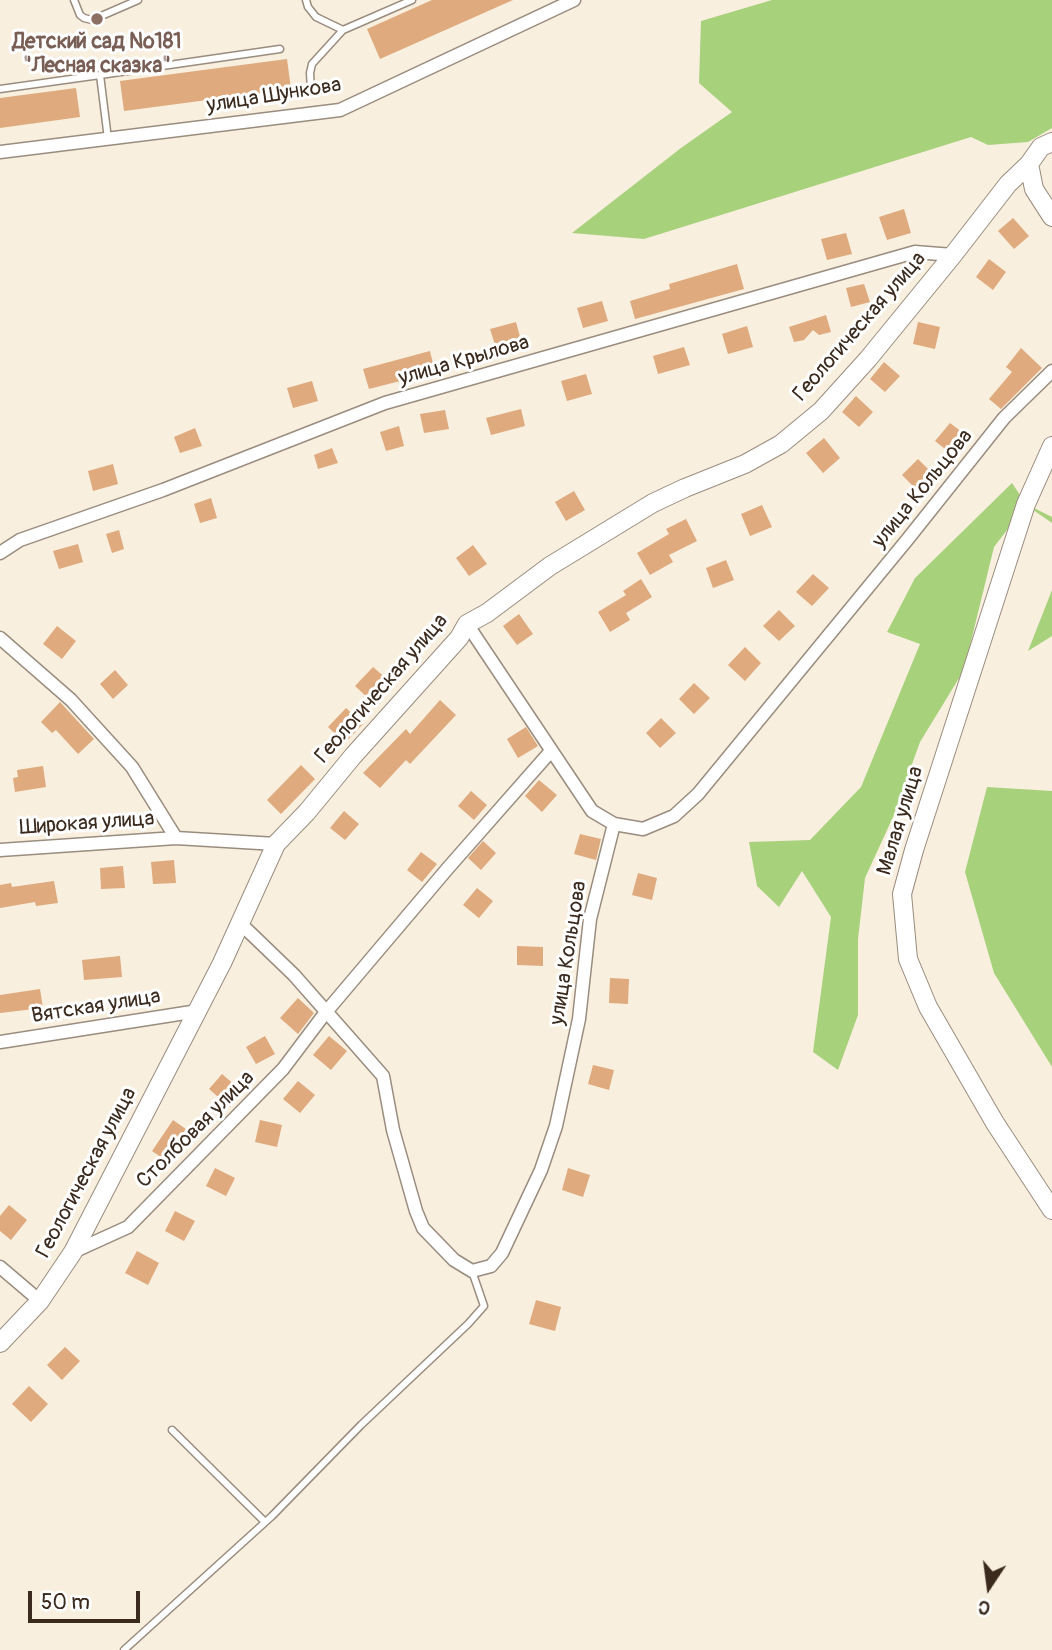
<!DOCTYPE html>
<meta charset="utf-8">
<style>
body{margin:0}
#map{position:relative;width:1052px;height:1650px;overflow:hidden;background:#f8efdf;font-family:Pangolin,sans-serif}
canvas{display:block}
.north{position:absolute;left:954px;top:1552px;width:70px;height:70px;-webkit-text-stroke:5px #fff;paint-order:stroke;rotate:193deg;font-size:19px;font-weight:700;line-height:28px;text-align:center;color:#3b2a1e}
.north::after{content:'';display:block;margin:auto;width:24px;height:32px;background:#3b2a1e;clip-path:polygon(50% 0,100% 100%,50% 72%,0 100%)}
.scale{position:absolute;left:28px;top:1591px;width:112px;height:32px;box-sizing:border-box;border:4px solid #3b2a1e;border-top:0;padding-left:9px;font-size:21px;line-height:24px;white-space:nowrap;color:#3b2a1e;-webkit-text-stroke:5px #fff;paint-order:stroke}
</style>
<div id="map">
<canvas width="1052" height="1650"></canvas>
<div class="north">С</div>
<div class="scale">50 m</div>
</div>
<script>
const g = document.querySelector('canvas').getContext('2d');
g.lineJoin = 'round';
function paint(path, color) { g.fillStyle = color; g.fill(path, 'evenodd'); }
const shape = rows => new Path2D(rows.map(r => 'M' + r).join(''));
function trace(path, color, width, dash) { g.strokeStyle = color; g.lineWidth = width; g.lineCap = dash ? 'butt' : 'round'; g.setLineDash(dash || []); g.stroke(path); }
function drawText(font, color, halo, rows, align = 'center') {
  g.font = font + ' Pangolin,sans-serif'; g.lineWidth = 6; g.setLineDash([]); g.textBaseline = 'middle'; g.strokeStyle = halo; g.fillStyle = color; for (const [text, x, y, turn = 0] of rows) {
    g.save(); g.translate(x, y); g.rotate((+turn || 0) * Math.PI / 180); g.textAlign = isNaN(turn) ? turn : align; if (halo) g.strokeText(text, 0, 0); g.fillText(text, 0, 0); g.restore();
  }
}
const green = shape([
 [772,0,1052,0,1052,128,1028,142,988,145,971,137,644,239,572,233,681,148,732,112,699,83,701,21],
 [1012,483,1026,504,1052,517,1052,523,1026,505,994,547,964,670,920,742,893,817,865,878,858,939,858,1015,838,1070,813,1052,831,917,802,871,779,907,757,886,749,842,810,840,861,787,920,644,887,632,915,578],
 [1052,590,1052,636,1028,651],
 [987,787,1052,791,1052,1067,994,973,965,872]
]);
const building = shape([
 [432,0,513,0,380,59,367,29],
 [287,59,291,89,124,111,120,81],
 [76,88,80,117,0,128,0,98],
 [904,209,911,233,887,240,879,217],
 [1013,218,1029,236,1014,249,998,231],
 [846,233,852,254,827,260,821,239],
 [989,259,1006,272,993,290,976,277],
 [737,264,744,289,635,319,630,301,670,289,669,284],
 [864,284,870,302,851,307,846,288],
 [602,301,608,321,583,328,577,308],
 [826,315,831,332,819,335,813,330,804,340,794,342,789,327],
 [516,322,522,344,497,351,490,329],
 [918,322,940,327,935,349,913,344],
 [747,326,753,347,728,354,722,334],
 [684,347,690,365,658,374,653,356],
 [1021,348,1042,368,1001,409,989,399,1012,372,1006,367],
 [430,351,435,372,369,389,363,369],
 [884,362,900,376,885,392,870,379],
 [586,374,592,394,567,401,561,381],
 [312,381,318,401,293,408,287,388],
 [856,396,873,412,859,427,842,412],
 [521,409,525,426,491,435,486,418],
 [445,410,449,429,424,433,420,414],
 [950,423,966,435,950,453,935,441],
 [399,426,404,446,386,451,380,432],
 [195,428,202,446,180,453,174,437],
 [824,438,840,458,823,473,806,453],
 [332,448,338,463,318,469,314,455],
 [918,459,934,475,918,491,902,475],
 [113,464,118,484,93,491,88,471],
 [574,491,585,510,566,521,555,502],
 [211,498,217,518,200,523,194,504],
 [762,505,772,527,750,536,741,514],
 [686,519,697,541,669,555,673,562,650,575,637,553,669,534,666,529],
 [119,530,124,549,112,553,106,534],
 [78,544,83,562,59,569,53,551],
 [473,545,487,564,469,576,456,558],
 [726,560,734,580,713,588,706,568],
 [813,574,829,588,812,606,796,592],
 [641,579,652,597,626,613,630,620,610,632,598,612,626,595,623,591],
 [779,610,795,626,779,641,763,626],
 [519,614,533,634,517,645,503,626],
 [57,626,76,641,62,659,43,644],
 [745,647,761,663,745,681,728,665],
 [373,667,388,680,370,700,355,686],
 [115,670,128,685,113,699,100,684],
 [694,683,710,698,694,714,679,699],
 [440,700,456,715,410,764,406,760,380,788,363,773,406,729,410,734],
 [60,702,94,739,78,754,56,730,52,733,41,722],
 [346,708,363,724,345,743,328,727],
 [661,718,676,733,660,748,646,733],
 [526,727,538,746,518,758,507,739],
 [301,765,315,779,281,814,267,800],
 [43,766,46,787,15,792,13,778,18,777,17,770],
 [539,780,557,795,542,812,525,796],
 [471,791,487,805,474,820,458,806],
 [344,811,359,824,345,840,330,828],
 [580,834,601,839,596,860,574,854],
 [483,841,496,853,481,870,468,858],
 [421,852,437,864,422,882,407,870],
 [174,860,176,883,153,884,151,862],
 [123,866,125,888,101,889,100,868],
 [638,873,657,878,652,900,632,895],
 [54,881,58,903,36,906,35,902,0,908,0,885,11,883,12,887],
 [477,888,493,901,479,918,463,905],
 [517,946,543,947,543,966,517,965],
 [120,956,122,977,84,980,82,960],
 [610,978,629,979,628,1004,609,1003],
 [40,989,43,1008,0,1013,0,995],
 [298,998,314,1013,298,1034,280,1018],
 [265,1036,275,1054,256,1064,246,1047],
 [329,1036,347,1051,331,1070,313,1055],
 [593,1065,614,1070,609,1090,588,1084],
 [222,1074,243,1092,230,1107,209,1089],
 [298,1081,315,1095,300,1113,283,1099],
 [173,1120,193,1134,171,1164,152,1151],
 [260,1120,282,1125,277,1147,255,1142],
 [215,1168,235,1178,226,1196,206,1186],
 [568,1168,590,1175,583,1197,562,1190],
 [9,1205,27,1220,11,1240,0,1231,0,1216],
 [175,1211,195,1221,184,1241,165,1231],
 [137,1251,159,1263,148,1285,125,1273],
 [536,1300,561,1307,555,1331,529,1324],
 [65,1347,80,1361,62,1380,47,1365],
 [29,1386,48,1404,31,1422,12,1404]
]);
const lane = shape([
 [74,0,80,15,84,18,92,20,138,0],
 [306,0,308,7,316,17,343,30,312,64,310,73,311,90],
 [343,30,412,0],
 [100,75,280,49],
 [0,89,100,75,108,139],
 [172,1430,265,1522],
 [124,1650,272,1516,361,1425,468,1324,484,1306,472,1271]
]);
const street = shape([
 [0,152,340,110,574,0],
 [0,553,20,540,163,490,385,403,915,252,953,255],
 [467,624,592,811,614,824],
 [0,638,71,700,132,767,176,838,276,844],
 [0,850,176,838],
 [241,924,294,975,383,1076,393,1130,416,1211,423,1228,454,1260,472,1271,491,1266,502,1253,541,1170,556,1126,579,1019,590,919,614,824,643,829,674,816,698,794,907,540,1004,418,1052,371],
 [0,1042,198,1011],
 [73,1252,128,1227,283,1069,326,1012,448,868,551,751],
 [0,1267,40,1301]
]);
const secondary = shape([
 [1052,142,1041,147,1029,164,1034,189,1052,217],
 [1052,446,1026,504,914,850,902,894,908,959,928,1007,995,1123,1052,1210],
 [0,1343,40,1301,73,1252,222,963,276,844,307,812,353,756,459,638,467,624,487,613,550,566,653,503,685,488,745,464,781,444,821,411,868,359,953,255,1008,184,1029,164]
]);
const markers = [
 [97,19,7,"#8d6e63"]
];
const educationNames = [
 ["Детский сад №181",97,43],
 ["\"Лесная сказка\"",97,67]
];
const streetNames = [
 ["улица Шункова",274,96,-9],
 ["Геологическая улица",860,327,-49],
 ["улица Крылова",464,361,-16],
 ["улица Кольцова",923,489,-51],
 ["Геологическая улица",382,689,-49],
 ["Малая улица",901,821,-73],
 ["Широкая улица",87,824,-4],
 ["улица Кольцова",569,953,-81],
 ["Вятская улица",96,1007,-9],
 ["Столбовая улица",196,1130,-45],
 ["Геологическая улица",87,1173,-62]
];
paint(green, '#a8d17c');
paint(building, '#dfaa7d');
trace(lane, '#9a8c7e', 9);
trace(street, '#9a8c7e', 15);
trace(secondary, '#9a8c7e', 20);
trace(lane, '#fff', 6);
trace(street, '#fff', 12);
trace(secondary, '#fff', 18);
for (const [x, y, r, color] of markers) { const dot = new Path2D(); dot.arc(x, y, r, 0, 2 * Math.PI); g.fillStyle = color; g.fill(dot); trace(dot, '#fff', 2.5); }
drawText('bold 21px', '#785e54', '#fff', educationNames);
drawText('21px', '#3b2a1e', '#fff', streetNames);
</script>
